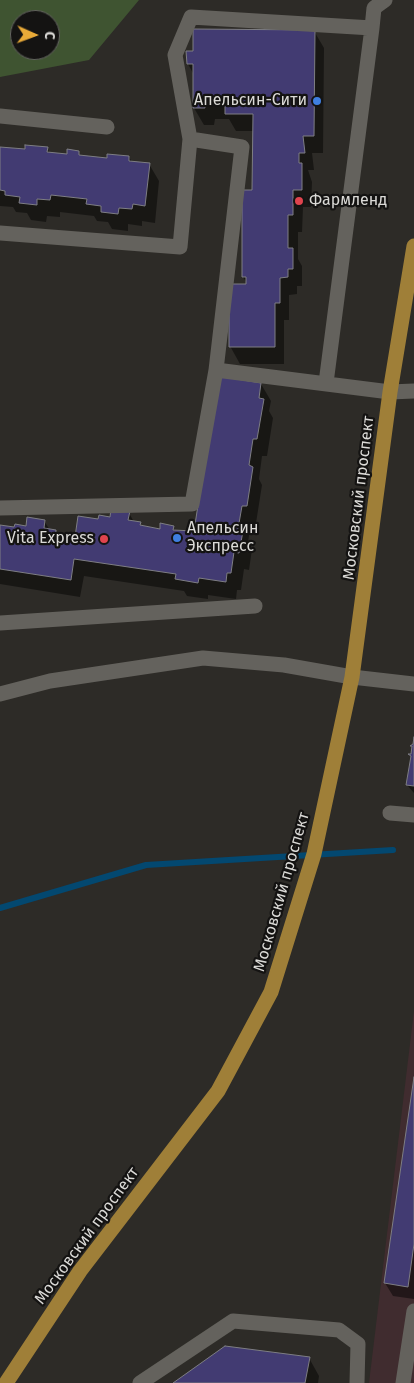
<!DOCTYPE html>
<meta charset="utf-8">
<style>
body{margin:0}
#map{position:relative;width:414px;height:1383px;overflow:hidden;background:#2d2b27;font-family:"Fira Sans",sans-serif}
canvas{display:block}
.north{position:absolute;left:10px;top:10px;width:50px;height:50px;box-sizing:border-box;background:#141312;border:1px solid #646361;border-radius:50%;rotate:92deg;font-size:14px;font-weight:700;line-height:20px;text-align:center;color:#dbdad7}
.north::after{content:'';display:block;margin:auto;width:18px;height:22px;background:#e9aa38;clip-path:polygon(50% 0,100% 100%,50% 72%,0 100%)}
</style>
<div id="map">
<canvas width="414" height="1383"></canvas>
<div class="north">С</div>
</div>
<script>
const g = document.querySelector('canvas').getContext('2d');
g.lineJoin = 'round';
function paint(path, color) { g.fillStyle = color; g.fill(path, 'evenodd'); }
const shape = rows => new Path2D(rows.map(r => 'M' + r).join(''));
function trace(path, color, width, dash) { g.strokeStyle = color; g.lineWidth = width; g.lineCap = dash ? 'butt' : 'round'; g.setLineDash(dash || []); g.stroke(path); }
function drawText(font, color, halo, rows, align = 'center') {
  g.font = font + ' "Fira Sans",sans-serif'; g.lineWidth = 4.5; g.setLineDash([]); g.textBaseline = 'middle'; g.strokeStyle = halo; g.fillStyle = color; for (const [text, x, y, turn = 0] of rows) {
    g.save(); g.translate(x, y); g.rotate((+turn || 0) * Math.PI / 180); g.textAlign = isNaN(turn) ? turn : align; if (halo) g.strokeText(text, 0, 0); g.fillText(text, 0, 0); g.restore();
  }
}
const industrial = shape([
 [414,1011,414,1383,369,1383]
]);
const green = shape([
 [0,0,139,0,89,60,0,77],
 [20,20,50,20,50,50,20,50]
]);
const shadow = shape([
 [314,31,324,48,323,153,312,153,314,170,308,170,312,182,311,207,303,207,302,232,298,232,298,259,302,266,302,286,297,286,297,294,289,295,289,320,284,320,284,364,240,364,230,346,248,285,243,277,254,191,254,131,236,131,229,119,215,119,214,125,204,125,194,108,194,75,188,64],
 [0,148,26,151,47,148,50,153,68,155,78,152,81,157,108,160,129,157,132,162,149,164,159,181,155,223,142,221,142,226,128,224,128,231,112,229,108,222,97,221,94,216,60,212,60,217,47,216,46,222,31,220,27,213,16,212,13,207,0,206],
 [261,384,271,401,269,411,273,418,267,456,262,456,259,479,262,485,256,523,251,523,248,542,252,549,249,570,244,569,241,590,237,590,236,599,208,595,208,599,187,596,184,591,84,576,80,597,0,584,0,526,15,529,44,521,50,530,55,531,58,536,76,538,99,520,129,513,134,522,140,523,142,527,161,531,173,527,176,532,195,532],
 [414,744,414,793,407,785],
 [414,1085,414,1299,393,1296,385,1283],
 [309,1358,319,1376,318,1383,175,1383]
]);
const stream = shape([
 [0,908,146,865,393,850]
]);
const building = shape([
 [193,29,315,30,314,136,303,136,305,153,299,153,299,163,302,163,302,190,293,190,293,215,288,215,288,248,293,248,293,269,288,269,288,277,280,278,280,303,275,303,275,347,229,347,229,284,246,284,246,277,242,277,242,190,252,190,253,114,225,114,225,102,205,102,205,108,193,108,193,64,187,64,186,51,193,51,193,29],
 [25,145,48,147,47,152,67,154,67,149,79,151,79,155,107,158,107,154,129,156,129,161,150,163,145,206,133,204,132,209,119,208,118,214,101,212,101,206,86,204,87,199,51,195,50,200,37,199,37,205,19,203,20,197,5,195,5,191,0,190,0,147,25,149,25,145],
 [218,376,261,383,259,398,264,399,257,439,253,439,249,465,253,467,247,506,242,506,238,529,243,531,239,553,234,552,231,573,227,573,226,582,199,578,198,583,175,579,176,574,74,559,71,580,0,569,0,525,14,527,15,524,26,526,27,517,45,520,44,528,56,530,56,534,75,537,78,516,98,519,99,515,110,517,111,509,130,511,128,520,141,522,140,525,160,529,160,523,174,526,173,530,194,531,218,376],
 [414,737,414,786,406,785,411,756,408,754,411,754,412,746,410,746,413,744,414,737],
 [414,1077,414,1244,408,1287,384,1283,414,1077],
 [225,1346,310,1357,305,1383,173,1383,225,1346]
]);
const minor = shape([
 [385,0,374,8,372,28,191,17,175,55,190,139,242,147,216,370,390,392,414,391],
 [0,116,107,127],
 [0,233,180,247,190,139],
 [326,383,372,28],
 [0,508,192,504,216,370],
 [0,623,255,606],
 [0,694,50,681,203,658,284,665,352,677,414,684],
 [390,813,414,815],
 [140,1383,233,1321,339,1330,358,1344,357,1383],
 [403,1383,414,1311]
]);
const major = shape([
 [6,1383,80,1271,218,1091,271,992,314,854,352,677,390,392,414,246]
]);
const markers = [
 [317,101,5,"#3f7fe0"],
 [299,201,5,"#e0444e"],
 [177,538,5,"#3f7fe0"],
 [104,539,5,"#e0444e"]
];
const poiNames = [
 ["Апельсин-Сити",307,101],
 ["Фармленд",309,201,"left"],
 ["Апельсин",187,529,"left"],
 ["Экспресс",187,547,"left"],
 ["Vita Express",94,539]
];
const streetNames = [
 ["Московский проспект",359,498,-83],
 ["Московский проспект",282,892,-74],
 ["Московский проспект",87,1236,-54]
];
paint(industrial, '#402c2f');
paint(green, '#3f5431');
paint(shadow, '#0007');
trace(stream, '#034870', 6);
paint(building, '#423b72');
trace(building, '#7e7e83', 1);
trace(minor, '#64625d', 15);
trace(major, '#9f7f38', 15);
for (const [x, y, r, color] of markers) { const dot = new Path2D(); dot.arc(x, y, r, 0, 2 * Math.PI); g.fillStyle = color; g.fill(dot); trace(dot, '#141312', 2); }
drawText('16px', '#dbdad7', '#141312', poiNames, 'right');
drawText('16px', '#dbdad7', '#141312', streetNames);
</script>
